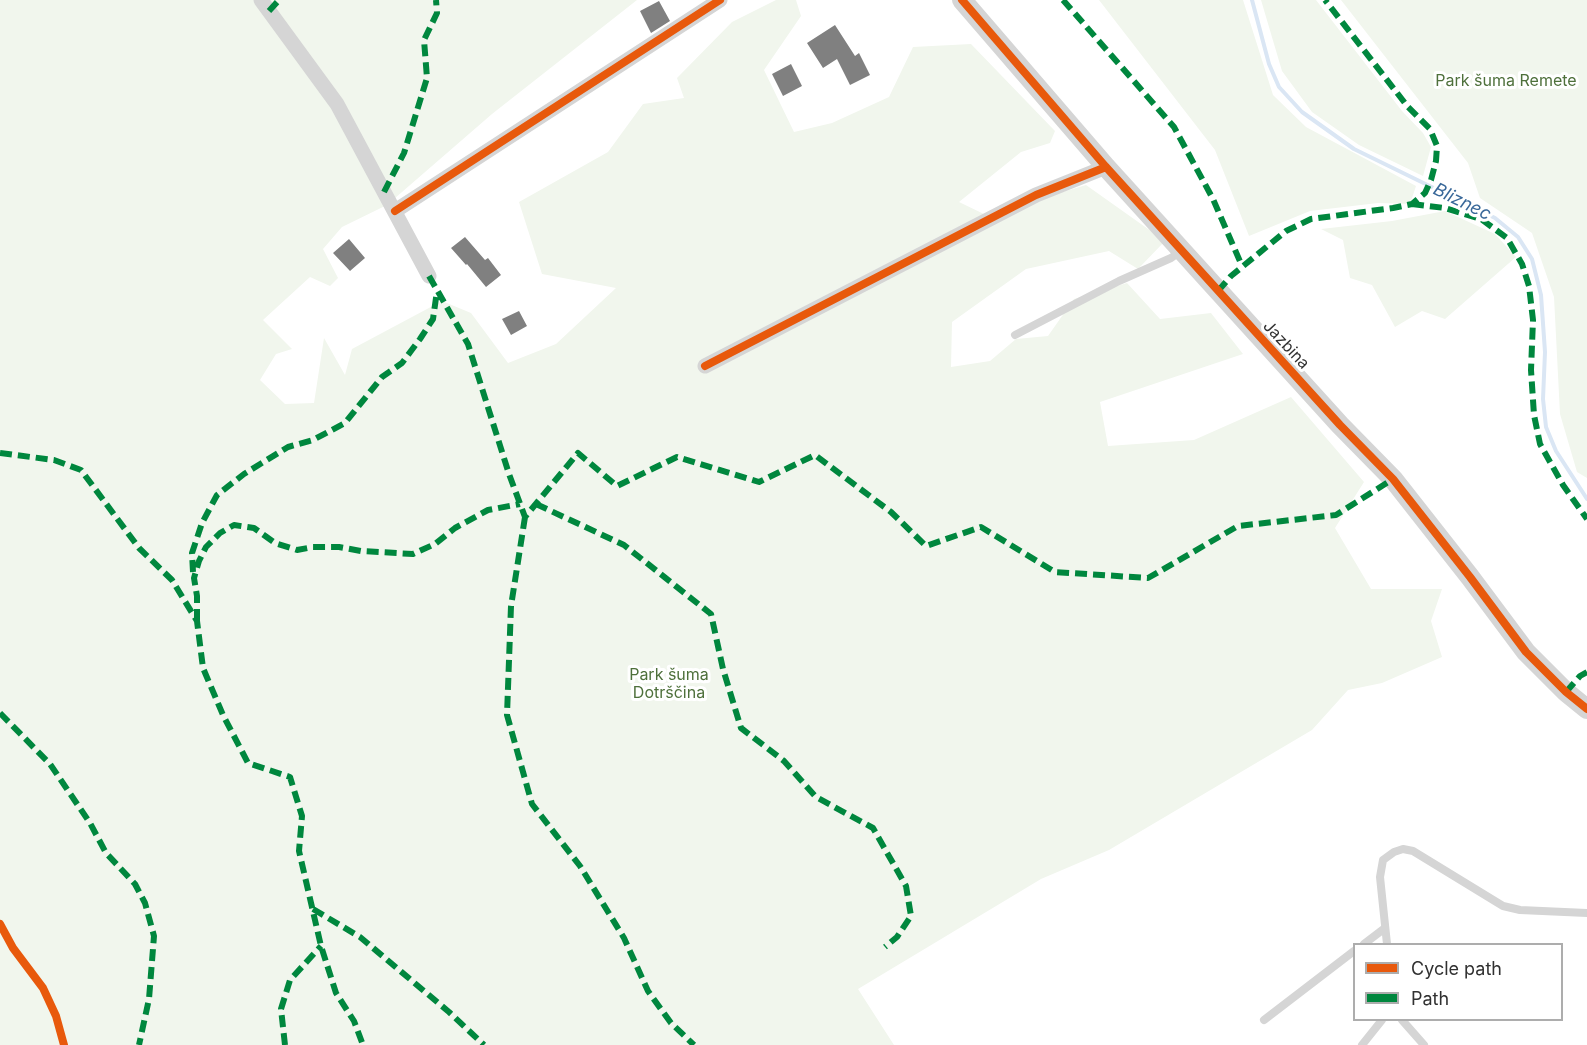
<!DOCTYPE html>
<meta charset="utf-8">
<style>
body{margin:0}
#map{position:relative;width:1587px;height:1045px;overflow:hidden;background:#fff;font-family:Inter,sans-serif}
canvas{display:block}
.legend{position:absolute;left:1353px;top:943px;width:210px;height:78px;box-sizing:border-box;background:#fff;border:2px solid #adadad;margin:0;padding:8px 10px;list-style:none;font-size:18px;color:#313131}
.legend li{display:flex;align-items:center;gap:12px;height:30px}
.legend b{width:30px;border:2px solid #adadad}
</style>
<div id="map">
<canvas width="1587" height="1045"></canvas>
<ul class="legend">
<li><b style="height:8px;background:#e8590c"></b>Cycle path</li>
<li><b style="height:8px;background:#00873e"></b>Path</li>
</ul>
</div>
<script>
const g = document.querySelector('canvas').getContext('2d');
g.lineJoin = 'round';
function paint(path, color) { g.fillStyle = color; g.fill(path, 'evenodd'); }
const shape = rows => new Path2D(rows.map(r => 'M' + r).join(''));
function trace(path, color, width, dash) { g.strokeStyle = color; g.lineWidth = width; g.lineCap = dash ? 'butt' : 'round'; g.setLineDash(dash || []); g.stroke(path); }
function drawText(font, color, halo, rows, align = 'center') {
  g.font = font + ' Inter,sans-serif'; g.lineWidth = 6; g.setLineDash([]); g.textBaseline = 'middle'; g.strokeStyle = halo; g.fillStyle = color; for (const [text, x, y, turn = 0] of rows) {
    g.save(); g.translate(x, y); g.rotate((+turn || 0) * Math.PI / 180); g.textAlign = isNaN(turn) ? turn : align; if (halo) g.strokeText(text, 0, 0); g.fillText(text, 0, 0); g.restore();
  }
}
const green = shape([
 [0,0,637,0,492,114,387,205,342,227,323,249,338,278,330,286,310,277,263,320,292,349,276,354,260,380,285,404,314,403,324,338,345,375,352,349,442,301,471,313,508,363,556,344,616,288,542,274,519,202,608,152,643,104,684,98,677,78,732,22,776,0,796,0,801,16,764,70,794,132,832,123,889,97,913,47,971,44,1055,131,1050,143,1021,152,959,202,986,215,1086,185,1165,241,1138,269,1109,251,1026,269,952,322,951,367,990,361,1016,339,1048,336,1074,299,1127,283,1160,319,1211,313,1243,354,1100,402,1108,446,1194,440,1291,397,1364,482,1335,528,1371,589,1442,589,1431,621,1442,657,1382,683,1348,690,1312,730,1109,850,1041,879,858,989,894,1045,0,1045],
 [1099,0,1243,0,1273,95,1306,127,1416,186,1410,204,1378,203,1310,211,1249,236,1215,150],
 [1261,0,1316,0,1402,111,1423,133,1431,147,1423,176,1359,145,1312,112,1282,71],
 [1341,0,1587,0,1587,478,1577,472,1560,414,1554,297,1532,233,1480,198,1468,163],
 [1445,211,1495,234,1516,257,1445,319,1422,311,1395,327,1372,285,1350,278,1343,240,1321,229,1392,221]
]);
const stream = shape([
 [1252,0,1269,64,1279,87,1302,112,1354,149,1495,218,1518,237,1532,259,1541,295,1545,352,1543,399,1546,427,1556,451,1587,499]
]);
const building = shape([
 [659,1,670,21,651,33,640,11],
 [835,25,855,56,859,53,870,75,850,85,837,59,823,68,807,43],
 [791,64,802,86,783,96,772,74],
 [465,237,485,260,488,258,501,275,486,287,467,264,466,265,451,248],
 [349,239,365,258,350,271,333,253],
 [519,311,527,326,511,335,502,319]
]);
const service = shape([
 [1015,335,1119,281,1171,258,1181,251],
 [1364,944,1385,928],
 [1387,944,1380,877,1383,860,1394,852,1403,849,1413,851,1503,906,1520,910,1587,913],
 [1264,1020,1354,951],
 [1402,1020,1424,1045],
 [1362,1045,1382,1020]
]);
const minor = shape([
 [261,0,337,104,429,276],
 [395,211,720,0],
 [705,366,1036,195,1106,167]
]);
const tertiary = shape([
 [962,0,1106,167,1340,425,1393,479,1470,577,1526,652,1566,692,1587,709]
]);
const quiet = shape([
 [1063,0,1174,127,1213,199,1242,266],
 [269,11,279,0],
 [384,192,404,153,427,78,424,40,437,13,436,0],
 [1412,204,1445,208,1481,219,1507,238,1522,264,1529,286,1533,320,1531,370,1534,415,1540,444,1563,485,1587,519],
 [429,276,468,344,509,474,525,517,578,453,617,486,677,457,759,482,815,455,891,512,926,546,981,527,1055,572,1148,578,1238,526,1336,515,1393,479],
 [1218,291,1231,276,1286,231,1311,219,1393,208,1412,204,1425,193,1431,180,1436,161,1437,146,1430,129,1408,107,1325,0],
 [0,453,54,460,81,470,139,548,172,580,197,621,203,668,223,715,248,763,290,777,302,816,299,851,321,946,336,993,354,1021,363,1045],
 [536,504,624,545,711,614,723,669,741,728,784,761,816,797,873,828,906,886,911,916,897,937,885,947],
 [525,517,511,606,507,715,532,804,580,866,624,938,648,991,671,1023,694,1045],
 [193,572,192,553,202,523,217,495,244,474,288,447,313,440,345,423,382,377,402,363,420,339,433,319,437,291],
 [197,621,197,596,194,578,199,561,206,547,220,533,234,525,254,528,275,543,297,550,313,547,339,547,361,551,413,554,435,544,455,528,488,510,520,504],
 [1566,692,1580,676,1587,672],
 [0,713,50,764,90,823,106,853,135,884,145,903,154,936,149,999,139,1045],
 [313,909,360,937,449,1012,484,1045],
 [285,1045,281,1009,290,980,321,946]
]);
const cycleway = shape([
 [962,0,1106,167,1340,425,1393,479,1470,577,1526,652,1566,692,1587,709],
 [395,211,720,0],
 [705,366,1036,195,1106,167],
 [0,924,13,948,43,988,56,1016,64,1045]
]);
const parkNames = [
 ["Park šuma Remete",1506,81],
 ["Park šuma",669,675],
 ["Dotrščina",669,693]
];
const streetNames = [
 ["Jazbina",1286,345,47]
];
const waterNames = [
 ["Bliznec",1462,202,26]
];
paint(green, '#f1f6ed');
trace(stream, '#dae6f4', 4);
paint(building, '#808080');
trace(service, '#d5d5d5', 8);
trace(minor, '#d5d5d5', 15);
trace(tertiary, '#d5d5d5', 20);
trace(quiet, '#00873e', 6, [12, 6]);
trace(cycleway, '#e8590c', 8);
drawText('16px', '#4e703b', '#fff', parkNames);
drawText('16px', '#313131', '#fff', streetNames);
drawText('italic 18px', '#396899', '#fff', waterNames);
</script>
